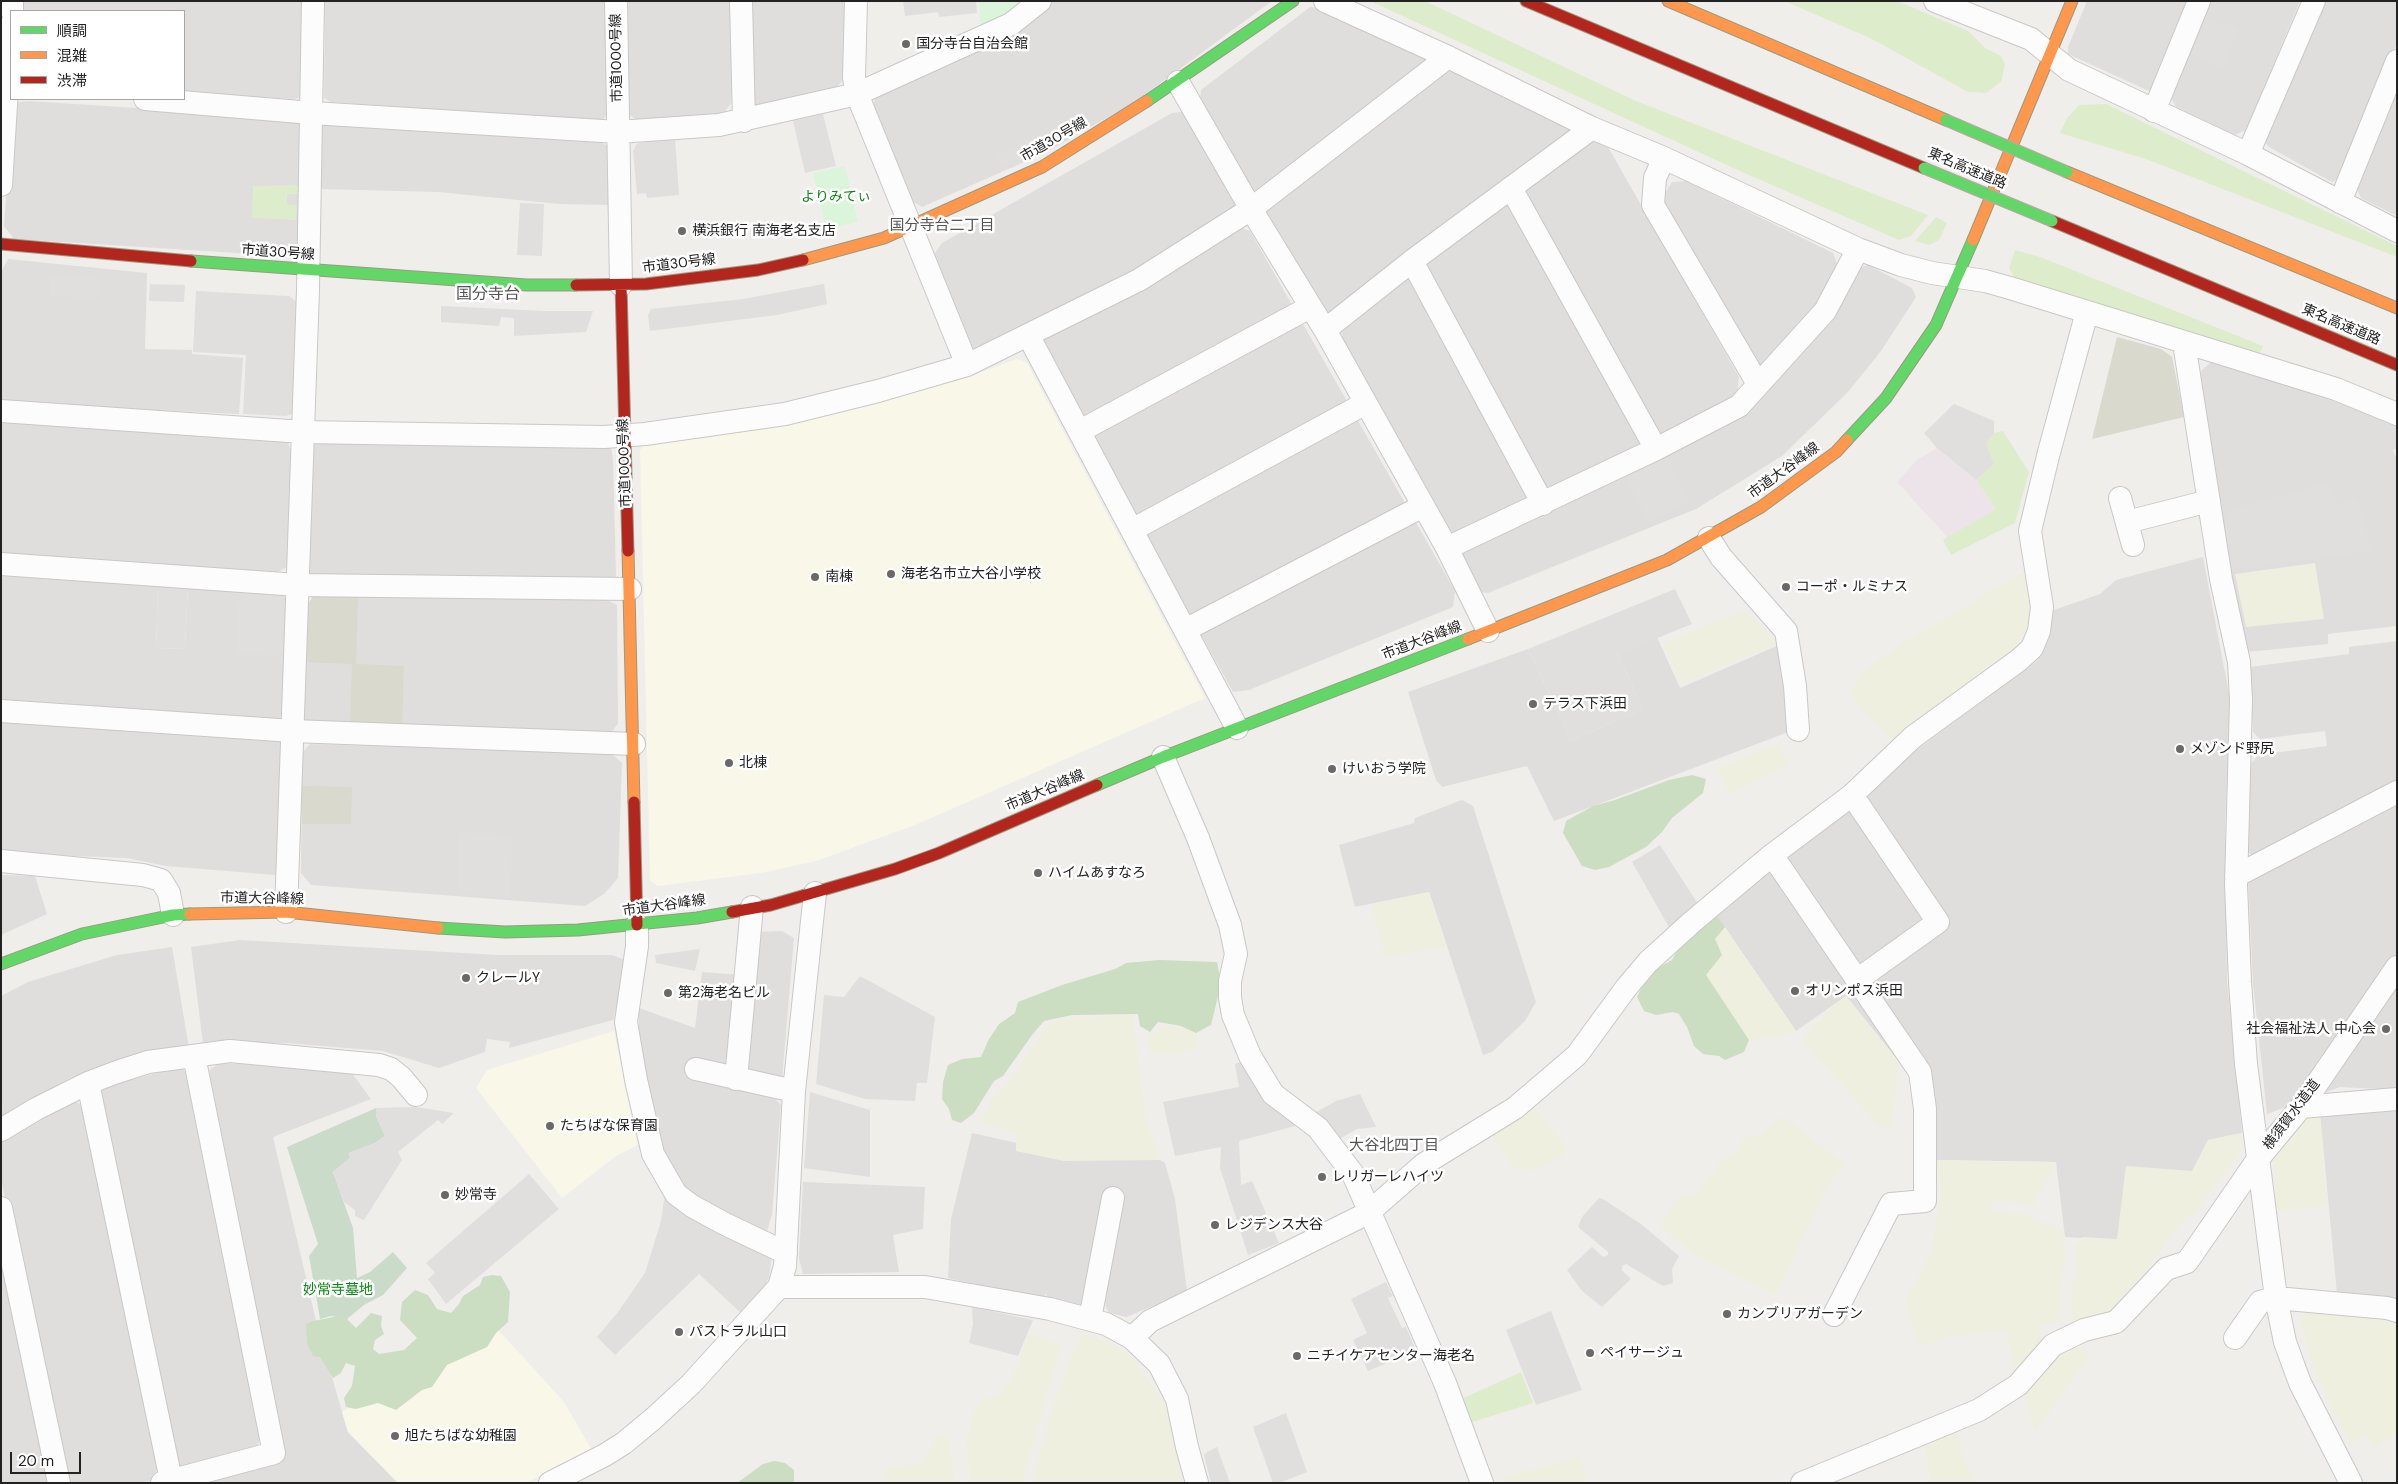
<!DOCTYPE html>
<meta charset="utf-8">
<style>
body{margin:0}
#map{position:relative;width:2398px;height:1484px;overflow:hidden;background:#f0eeeb;font-family:"DM Sans","Noto Sans JP",sans-serif}
canvas{display:block}
.frame{position:absolute;inset:0;border:2px solid #222;pointer-events:none}
.legend{position:absolute;left:10px;top:10px;width:175px;height:90px;box-sizing:border-box;background:#fff;border:1px solid #a7a7a7;margin:0;padding:6px 9px;list-style:none;font-size:15px;color:#222}
.legend li{display:flex;align-items:center;gap:10px;height:25px}
.legend b{width:25px;border:1px solid #a7a7a7}
.scale{position:absolute;left:10px;top:1452px;width:71px;height:22px;box-sizing:border-box;border:2px solid #222;border-top:0;padding-left:6px;font-size:15px;line-height:18px;white-space:nowrap;color:#222;-webkit-text-stroke:4px #fff;paint-order:stroke}
</style>
<div id="map">
<canvas width="2398" height="1484"></canvas>
<div class="frame"></div>
<ul class="legend">
<li><b style="height:6px;background:#63d668"></b>順調</li>
<li><b style="height:6px;background:#ff974d"></b>混雑</li>
<li><b style="height:6px;background:#b3261e"></b>渋滞</li>
</ul>
<div class="scale">20 m</div>
</div>
<script>
const g = document.querySelector('canvas').getContext('2d');
g.lineJoin = 'round';
function paint(path, color) { g.fillStyle = color; g.fill(path, 'evenodd'); }
const shape = rows => new Path2D(rows.map(r => 'M' + r).join(''));
function trace(path, color, width, dash) { g.strokeStyle = color; g.lineWidth = width; g.lineCap = dash ? 'butt' : 'round'; g.setLineDash(dash || []); g.stroke(path); }
function drawText(font, color, halo, rows, align = 'center') {
  g.font = font + ' "DM Sans","Noto Sans JP",sans-serif'; g.lineWidth = 5; g.setLineDash([]); g.textBaseline = 'middle'; g.strokeStyle = halo; g.fillStyle = color; for (const [text, x, y, turn = 0] of rows) {
    g.save(); g.translate(x, y); g.rotate((+turn || 0) * Math.PI / 180); g.textAlign = isNaN(turn) ? turn : align; if (halo) g.strokeText(text, 0, 0); g.fillText(text, 0, 0); g.restore();
  }
}
const residential = shape([
 [19,1,306,1,301,97,294,99,184,93,184,11,19,11],
 [325,1,607,1,611,111,601,121,331,102,324,98],
 [628,1,735,1,731,103,723,114,639,122,629,114],
 [746,1,848,1,845,77,837,87,758,109,751,104],
 [1054,1,1272,1,1136,101,1047,152,922,207,912,201,873,108,875,97,1016,30],
 [2087,1,2190,1,2156,87,2149,91,2068,54,2068,47],
 [2209,1,2300,1,2246,130,2235,135,2176,107,2171,98],
 [2323,1,2397,1,2397,43,2342,176,2332,182,2269,147,2265,142],
 [1310,7,1327,9,1569,121,1570,131,1338,314,1325,312,1200,102,1201,90],
 [2397,85,2397,216,2361,198,2356,187],
 [29,101,291,118,303,127,302,243,295,251,285,256,14,239,4,226,13,108,19,102],
 [1181,112,1187,117,1237,205,1141,271,981,352,969,350,932,257,942,243,1172,113],
 [321,124,600,142,608,146,609,205,559,204,438,192,319,189],
 [1598,140,1608,147,1739,377,1737,401,1448,537,1343,347,1342,332,1498,208,1589,141],
 [1686,181,1833,253,1838,266,1818,309,1767,365,1756,366,1664,205,1664,195,1672,182],
 [1240,227,1250,231,1455,591,1453,607,1249,690,1233,692,1043,349,1044,339],
 [8,259,147,273,145,349,192,350,192,354,243,358,239,414,7,403,1,400,1,272],
 [1868,265,1912,288,1916,297,1881,351,1848,392,1782,456,1696,509,1488,593,1482,592,1475,587,1460,556,1463,551,1742,412,1820,329,1862,267],
 [2212,361,2376,415,2397,425,2397,449,2393,450,2397,460,2397,626,2328,634,2328,644,2247,652,2237,611,2199,381,2202,370],
 [7,422,280,438,288,442,291,451,288,567,277,572,1,557,1,424],
 [317,441,611,447,613,459,616,576,610,581,319,577,309,573,305,563,310,446],
 [2203,557,2230,699,2225,829,2227,981,2242,1133,2208,1140,2193,1171,2117,1240,2065,1237,2056,1162,1937,1160,1922,1117,1912,1078,1846,996,1796,1031,1714,912,1915,751,2038,660,2051,611,2100,594,2116,580],
 [1,576,158,585,156,648,185,649,188,586,239,591,286,655,285,714,275,721,1,705],
 [314,595,603,598,617,605,618,723,610,735,350,727,302,720,306,607],
 [1657,637,1680,688,1779,645,1791,731,1554,821,1527,766,1442,787,1436,780,1408,692,1528,649,1571,741,1643,709,1618,654],
 [2397,641,2397,785,2256,858,2247,851,2251,764,2258,755,2327,746,2325,731,2260,739,2253,732,2250,667,2349,654,2349,647],
 [1,722,275,735,284,743,281,869,275,875,166,866,127,858,1,853],
 [310,744,611,753,622,763,618,878,604,894,585,906,311,885,301,873,302,753],
 [2397,798,2397,1090,2340,1087,2267,1114,2253,984,2248,879],
 [1462,800,1473,806,1536,1002,1525,1021,1492,1052,1483,1055,1429,892,1355,907,1339,845,1414,823,1415,818],
 [1,875,35,876,47,914,1,935],
 [782,931,794,938,782,1079,748,1069,759,932],
 [240,940,498,955,612,955,625,960,624,977,613,1020,509,1048,510,1042,487,1039,485,1052,439,1068,383,1051,287,1043,203,1044,191,947],
 [172,947,189,1048,144,1055,70,1078,1,1118,1,996,28,982,117,955],
 [702,972,741,975,731,1088,775,1099,781,1105,772,1214,766,1235,688,1196,655,1141,639,1057,639,1008,695,1028],
 [219,1063,349,1069,371,1099,273,1137,318,1329,348,1432,398,1483,205,1483,281,1463,285,1452,209,1071],
 [175,1068,182,1068,186,1072,261,1435,257,1447,183,1470,173,1464,96,1092,101,1088],
 [74,1101,84,1106,158,1466,153,1480,142,1483,65,1483,1,1179,1,1138],
 [972,1133,1017,1143,1017,1151,1160,1160,1165,1163,1175,1199,1187,1291,1127,1317,1109,1313,1105,1304,1090,1300,1081,1305,1047,1297,1046,1293,1043,1299,948,1278,951,1219],
 [803,1182,925,1187,923,1229,893,1235,899,1272,803,1274,799,1258],
 [1,1257,49,1483,1,1483]
]);
const industrial = shape([
 [1937,448,1976,480,1996,509,1948,538,1897,482,1917,460]
]);
const education = shape([
 [1017,359,1027,363,1205,698,915,825,816,861,761,873,658,886,650,881,640,450,646,442,810,419,960,380],
 [614,1031,638,1145,616,1156,562,1198,476,1088,487,1070],
 [491,1322,564,1402,593,1452,525,1483,398,1483,348,1432,342,1412]
]);
const construction = shape([
 [2117,337,2161,349,2172,357,2184,417,2092,439],
 [314,595,358,595,356,664,404,666,402,728,350,727,352,664,304,662,306,607],
 [302,786,352,787,351,824,302,824]
]);
const farmland = shape([
 [2315,563,2324,619,2246,627,2235,574],
 [2024,571,2034,609,2024,634,2007,657,1900,737,1891,739,1864,713,1850,692,1863,671,1902,644],
 [1744,610,1774,637,1776,644,1682,684,1663,643],
 [1777,744,1790,764,1730,794,1717,769],
 [1429,892,1447,946,1385,958,1371,904],
 [1725,927,1796,1031,1781,1037,1749,1040,1705,975,1722,955,1715,939],
 [1846,996,1899,1062,1892,1129,1888,1126,1881,1128,1877,1124,1803,1042,1807,1035,1834,1005],
 [1133,1015,1145,1115,1160,1160,1064,1161,1016,1151,1016,1132,981,1123,990,1100,1009,1081,1049,1023,1065,1019],
 [1160,1026,1196,1030,1198,1047,1177,1054,1149,1053,1148,1035,1158,1032],
 [1534,1106,1540,1116,1569,1149,1561,1156,1536,1170,1512,1168,1493,1136,1518,1120],
 [2320,1115,2328,1206,2277,1211,2273,1159,2306,1116],
 [1781,1117,1798,1127,1814,1141,1845,1164,1827,1187,1778,1291,1774,1295,1695,1255,1660,1227,1673,1203,1679,1198,1697,1194,1721,1161,1736,1151,1744,1138,1760,1134],
 [2242,1133,2241,1152,2195,1213,2184,1220,2121,1304,2116,1305,2110,1315,2072,1325,2071,1282,2077,1281,2075,1245,2082,1243,2082,1237,2117,1239,2126,1166,2192,1171,2208,1140],
 [1937,1160,2056,1162,2051,1175,2037,1197,2034,1207,2016,1202,1993,1200,1990,1207,1996,1212,2028,1215,2036,1221,2048,1223,2060,1230,2065,1237,2060,1321,2039,1325,2042,1346,2012,1379,2014,1368,2006,1330,1949,1337,1919,1346,1905,1304,1906,1294,1914,1285,1932,1248,1940,1195],
 [2311,1312,2383,1317,2397,1323,2397,1433,2374,1449,2369,1438,2364,1435,2351,1444,2328,1402,2309,1356,2301,1324,2300,1319,2304,1313],
 [1030,1332,1061,1346,1022,1483,971,1483,966,1439,974,1413,983,1397,990,1399,1000,1396,1015,1371],
 [1083,1333,1122,1349,1133,1359,1160,1397,1166,1406,1173,1439,1184,1470,1186,1483,1032,1483,1051,1412,1074,1350],
 [2069,1342,2090,1354,2035,1433,2023,1390],
 [1955,1431,1973,1483,1925,1483,1931,1480,1924,1442],
 [939,1434,949,1439,955,1483,884,1483,886,1468,923,1463],
 [1580,1457,1587,1483,1504,1483,1502,1478]
]);
const grass = shape([
 [1370,1,1425,1,1636,101,1928,215,1911,236,1899,240,1742,172],
 [1784,1,1897,1,1968,31,1985,48,2001,56,2005,65,2001,82,1986,93,1968,92,1870,38],
 [2106,104,2397,246,2397,257,2146,159,2060,133,2067,118,2079,105],
 [298,185,298,194,287,194,287,204,297,205,296,220,252,218,253,186],
 [1936,217,1947,223,1939,240,1929,245,1915,241],
 [2015,250,2040,257,2263,346,2259,355,2014,277,2009,268],
 [2003,431,2029,472,2015,523,1951,555,1943,540,1996,509,1976,480,1994,464,1986,443,1994,433],
 [1521,1372,1533,1403,1466,1424,1457,1401]
]);
const forest = shape([
 [1692,775,1706,779,1703,793,1672,818,1662,832,1646,847,1609,867,1595,870,1582,866,1563,833,1566,821,1593,806,1615,800,1669,780],
 [1714,912,1725,927,1715,939,1722,955,1706,975,1749,1040,1744,1052,1725,1060,1719,1056,1703,1054,1694,1046,1687,1027,1679,1014,1673,1012,1656,1015,1644,1011,1637,997,1646,979,1656,969,1672,960,1678,949],
 [1159,960,1217,962,1220,978,1218,996,1211,1025,1196,1033,1181,1026,1158,1022,1150,1032,1140,1026,1138,1014,1072,1015,1044,1021,1032,1035,1003,1076,994,1081,974,1113,961,1123,952,1120,949,1109,942,1099,943,1082,948,1065,962,1059,981,1057,989,1039,999,1024,1015,1013,1018,1002,1062,985,1115,969,1126,963],
 [492,1275,501,1276,510,1292,508,1322,496,1333,487,1347,447,1365,432,1387,422,1390,396,1410,378,1403,356,1409,346,1407,344,1398,352,1386,355,1366,346,1363,341,1373,333,1378,320,1357,313,1356,307,1343,306,1324,313,1321,339,1316,347,1319,356,1328,371,1313,382,1316,381,1326,384,1334,375,1340,373,1349,379,1354,404,1350,417,1338,400,1320,402,1302,415,1290,428,1295,437,1309,451,1313,459,1304,463,1296,480,1285,483,1277],
 [774,1461,785,1463,794,1470,794,1483,737,1483,763,1464]
]);
const cemetery = shape([
 [376,1108,376,1116,385,1136,375,1143,349,1153,350,1158,333,1172,353,1228,357,1278,370,1272,393,1252,407,1268,383,1295,364,1305,347,1319,331,1316,320,1319,309,1256,318,1244,287,1147]
]);
const park = shape([
 [979,1,1022,1,991,23,980,27],
 [845,166,858,222,826,229,813,173]
]);
const parking = shape([
 [903,1,976,1,977,13,939,17,938,12,905,16],
 [2206,17,2239,29,2222,69,2191,55],
 [823,114,836,166,805,173,793,121],
 [1034,134,1042,147,1002,168,995,156],
 [675,138,679,195,647,198,646,193,637,194,633,151,636,145,639,143],
 [520,203,544,204,542,256,517,255],
 [50,277,97,278,97,298,50,297],
 [150,284,185,285,184,302,149,301],
 [824,284,827,304,777,315,650,331,648,315,651,309,743,299],
 [196,291,289,296,296,301,294,413,286,416,243,414,246,355,193,352],
 [441,306,544,311,593,311,586,332,514,336,514,318,501,317,499,326,441,322],
 [1954,404,1994,421,1994,433,1986,443,1994,464,1976,480,1937,448,1924,433],
 [1668,457,1690,502,1648,523,1626,478],
 [2322,484,2331,489,2337,504,2357,499,2372,550,2232,571,2224,525,2234,509],
 [158,585,188,586,185,649,156,648],
 [1675,589,1692,624,1618,654,1643,709,1571,741,1528,649],
 [239,591,282,594,288,600,286,655,237,654],
 [458,833,512,835,510,896,458,894],
 [1660,845,1698,904,1670,929,1632,862],
 [700,949,695,971,656,963,655,955],
 [860,976,935,1017,927,1083,917,1083,915,1101,865,1099,816,1084,824,995,844,997],
 [1247,1059,1299,1125,1239,1141,1241,1185,1252,1181,1279,1243,1248,1255,1220,1168,1221,1147,1175,1156,1163,1102,1239,1087,1235,1064],
 [810,1092,870,1110,870,1177,804,1168],
 [1360,1094,1376,1127,1357,1129,1334,1142,1311,1115,1336,1101],
 [2397,1106,2397,1305,2337,1294,2320,1112],
 [416,1107,454,1113,442,1124,438,1120,398,1152,402,1160,364,1220,355,1216,355,1210,344,1202,333,1172,350,1158,349,1153,375,1143,385,1136,376,1116,376,1108],
 [529,1174,559,1209,446,1304,428,1279,435,1273,426,1263],
 [665,1192,772,1255,769,1277,763,1291,742,1314,699,1274,615,1355,597,1337,618,1312,645,1273,661,1221],
 [1599,1198,1603,1199,1641,1224,1679,1256,1672,1269,1673,1283,1663,1286,1626,1264,1622,1266,1622,1270,1631,1279,1602,1307,1582,1291,1567,1270,1592,1247,1603,1257,1608,1255,1608,1252,1578,1227,1582,1217],
 [1386,1282,1393,1296,1388,1298,1402,1328,1406,1327,1416,1351,1368,1371,1353,1340,1367,1333,1351,1299],
 [972,1307,1033,1320,1018,1356,969,1343,973,1324],
 [1551,1311,1582,1390,1536,1405,1506,1330],
 [1286,1413,1307,1472,1279,1483,1273,1483,1253,1427],
 [1217,1447,1230,1483,1211,1483,1204,1455,1207,1452]
]);
const street = shape([
 [616,1,621,285],
 [741,1,744,121],
 [856,1,854,78,857,94,967,365],
 [1325,1,1448,57,1592,128,1664,158,1858,249,1901,265,1932,273,1985,281,2010,288,2336,389,2397,414],
 [1935,1,2031,39,2069,70,2248,154,2397,231],
 [12,11,12,1],
 [1178,82,1251,209,1325,330,1447,548,1488,631],
 [145,99,312,113,618,132,719,125,857,94,1011,24,1040,1],
 [2154,111,2199,1],
 [2248,154,2314,1],
 [1664,158,1655,178,1653,205,1758,384],
 [1,185,11,25],
 [1511,188,1656,449],
 [2340,202,2397,61],
 [1412,261,1543,504],
 [1325,330,1412,261,1592,128],
 [1028,335,1237,728],
 [2184,343,2221,579,2239,662,2241,700,2236,885,2240,982,2246,1064,2276,1298,2285,1342,2300,1383,2351,1483],
 [1,411,303,432,604,437,645,434,785,414,878,391,967,365,1139,280,1251,209,1448,57],
 [1080,431,1310,307],
 [2120,498,2133,545],
 [2127,522,2209,501],
 [1132,530,1364,404],
 [1709,538,1721,557,1786,631,1795,686,1798,730],
 [1447,548,1656,449,1739,406,1825,311,1858,249],
 [1,564,298,585,630,589],
 [1187,629,1423,506],
 [1,711,293,731,634,744],
 [1163,757,1198,838,1230,925,1236,954,1230,981,1230,998,1233,1015,1250,1056,1273,1094,1318,1128,1353,1174,1445,1383,1482,1483],
 [1852,795,1938,922,1857,980],
 [1772,855,1920,1072,1925,1109,1925,1201,1891,1204,1834,1315],
 [1,861,143,875,161,880,169,893,173,915],
 [2236,876,2397,792],
 [286,912,308,290,313,1],
 [637,925,637,946,626,1022,636,1080,653,1154,676,1194,692,1206,725,1224,786,1253],
 [696,1069,794,1091],
 [736,1079,752,907],
 [88,1083,171,1480],
 [2301,1107,2397,1099],
 [1,1130,36,1109,88,1083,117,1072,148,1062,230,1051,379,1065,391,1069,401,1077,416,1095],
 [1,1208,59,1483],
 [779,1287,925,1287,1050,1309,1106,1324,1132,1338,1159,1364,1177,1399,1187,1447,1197,1483],
 [1090,1319,1113,1198],
 [1132,1338,1150,1321,1368,1213,1424,1164,1515,1108,1577,1055,1626,988,1648,962,1692,922,1772,855,1852,795,1913,737,2019,660,2032,648,2039,631,2042,607,2030,531,2048,456,2087,312],
 [2235,1338,2260,1302,2276,1298,2387,1308,2397,1311],
 [162,1483,274,1453,194,1056],
 [550,1483,605,1455,624,1443,653,1419,691,1384,779,1287,785,1266,794,1091,815,893],
 [1802,1483,1979,1410,2018,1385,2053,1345,2084,1330,2116,1322,2166,1269,2187,1262,2258,1159,2301,1107,2397,967]
]);
const fast = shape([
 [1147,101,1293,1],
 [191,261,527,285,576,285],
 [1847,440,1886,398,1936,325,1973,240],
 [1097,785,1163,757,1468,639],
 [438,928,505,932,578,930,697,918,732,912],
 [1,964,82,934,173,915,190,914]
]);
const slow = shape([
 [1668,1,1946,120],
 [2067,172,2397,308],
 [1973,240,2072,1],
 [803,260,884,238,1042,167,1147,101],
 [628,551,634,802],
 [1468,639,1667,560,1761,507,1836,452,1847,440],
 [190,914,286,912,438,928]
]);
const jam = shape([
 [1526,1,1924,168],
 [2052,221,2397,365],
 [1,244,191,261],
 [576,285,646,284,758,270,803,260],
 [621,285,628,551],
 [634,802,637,925],
 [732,912,771,905,895,869,939,853,1097,785]
]);
const fastBridge = shape([
 [1946,120,2067,172],
 [1924,168,2052,221]
]);
const markers = [
 [906,44,5,"#6a6968"],
 [682,231,5,"#6a6968"],
 [891,574,5,"#6a6968"],
 [815,577,5,"#6a6968"],
 [1786,587,5,"#6a6968"],
 [1533,704,5,"#6a6968"],
 [2180,749,5,"#6a6968"],
 [729,763,5,"#6a6968"],
 [1332,769,5,"#6a6968"],
 [1038,873,5,"#6a6968"],
 [466,978,5,"#6a6968"],
 [1795,991,5,"#6a6968"],
 [668,993,5,"#6a6968"],
 [2386,1029,5,"#6a6968"],
 [550,1126,5,"#6a6968"],
 [1322,1177,5,"#6a6968"],
 [445,1195,5,"#6a6968"],
 [1215,1225,5,"#6a6968"],
 [1727,1314,5,"#6a6968"],
 [679,1332,5,"#6a6968"],
 [1590,1353,5,"#6a6968"],
 [1297,1356,5,"#6a6968"],
 [395,1436,5,"#6a6968"]
];
const poiNames = [
 ["国分寺台自治会館",916,44],
 ["横浜銀行 南海老名支店",692,231],
 ["海老名市立大谷小学校",901,574],
 ["南棟",825,577],
 ["コーポ・ルミナス",1796,587],
 ["テラス下浜田",1543,704],
 ["メゾンド野尻",2190,749],
 ["北棟",739,763],
 ["けいおう学院",1342,769],
 ["ハイムあすなろ",1048,873],
 ["クレールY",476,978],
 ["オリンポス浜田",1805,991],
 ["第2海老名ビル",678,993],
 ["社会福祉法人 中心会",2376,1029,"right"],
 ["たちばな保育園",560,1126],
 ["レリガーレハイツ",1332,1177],
 ["妙常寺",455,1195],
 ["レジデンス大谷",1225,1225],
 ["カンブリアガーデン",1737,1314],
 ["パストラル山口",689,1332],
 ["ペイサージュ",1600,1353],
 ["ニチイケアセンター海老名",1307,1356],
 ["旭たちばな幼稚園",405,1436]
];
const streetNames = [
 ["市道1000号線",617,58,-91],
 ["市道30号線",1054,140,-30],
 ["東名高速道路",1967,169,23],
 ["市道30号線",278,253,4],
 ["市道30号線",679,264,-7],
 ["東名高速道路",2341,325,23],
 ["市道1000号線",625,463,-92],
 ["市道大谷峰線",1784,471,-36],
 ["市道大谷峰線",1422,641,-21],
 ["市道大谷峰線",1045,791,-23],
 ["市道大谷峰線",262,899,1],
 ["市道大谷峰線",664,906,-8],
 ["横須賀水道道",2292,1115,-53]
];
const parkNames = [
 ["よりみてぃ",836,197],
 ["妙常寺墓地",338,1290]
];
const neighbourhoodNames = [
 ["国分寺台二丁目",942,226],
 ["大谷北四丁目",1394,1146]
];
const quarterNames = [
 ["国分寺台",488,295]
];
paint(residential, '#dfdedc');
paint(industrial, '#ede4e9');
paint(education, '#f8f7e8');
paint(construction, '#d9d9cd');
paint(farmland, '#efefdf');
paint(grass, '#ddeccb');
paint(forest, '#cbdec1');
paint(cemetery, '#cadbca');
paint(park, '#daf5da');
paint(parking, '#e0dfde');
trace(street, '#c9c8c7', 24);
trace(fast, '#999a82', 13);
trace(slow, '#999a82', 13);
trace(jam, '#999a82', 13);
trace(street, '#fdfcfc', 22);
trace(fast, '#63d668', 11);
trace(slow, '#ff974d', 11);
trace(jam, '#b3261e', 11);
trace(fastBridge, '#c5a2ac', 13, []);
trace(fastBridge, '#63d668', 11);
for (const [x, y, r, color] of markers) { const dot = new Path2D(); dot.arc(x, y, r, 0, 2 * Math.PI); g.fillStyle = color; g.fill(dot); trace(dot, '#fff', 2); }
drawText('14px', '#222', '#fff', poiNames, 'left');
drawText('14px', '#222', '#fff', streetNames);
drawText('14px', '#0c8416', '#fff', parkNames);
drawText('15px', '#555', '#fff', neighbourhoodNames);
drawText('16px', '#555', '#fff', quarterNames);
</script>
